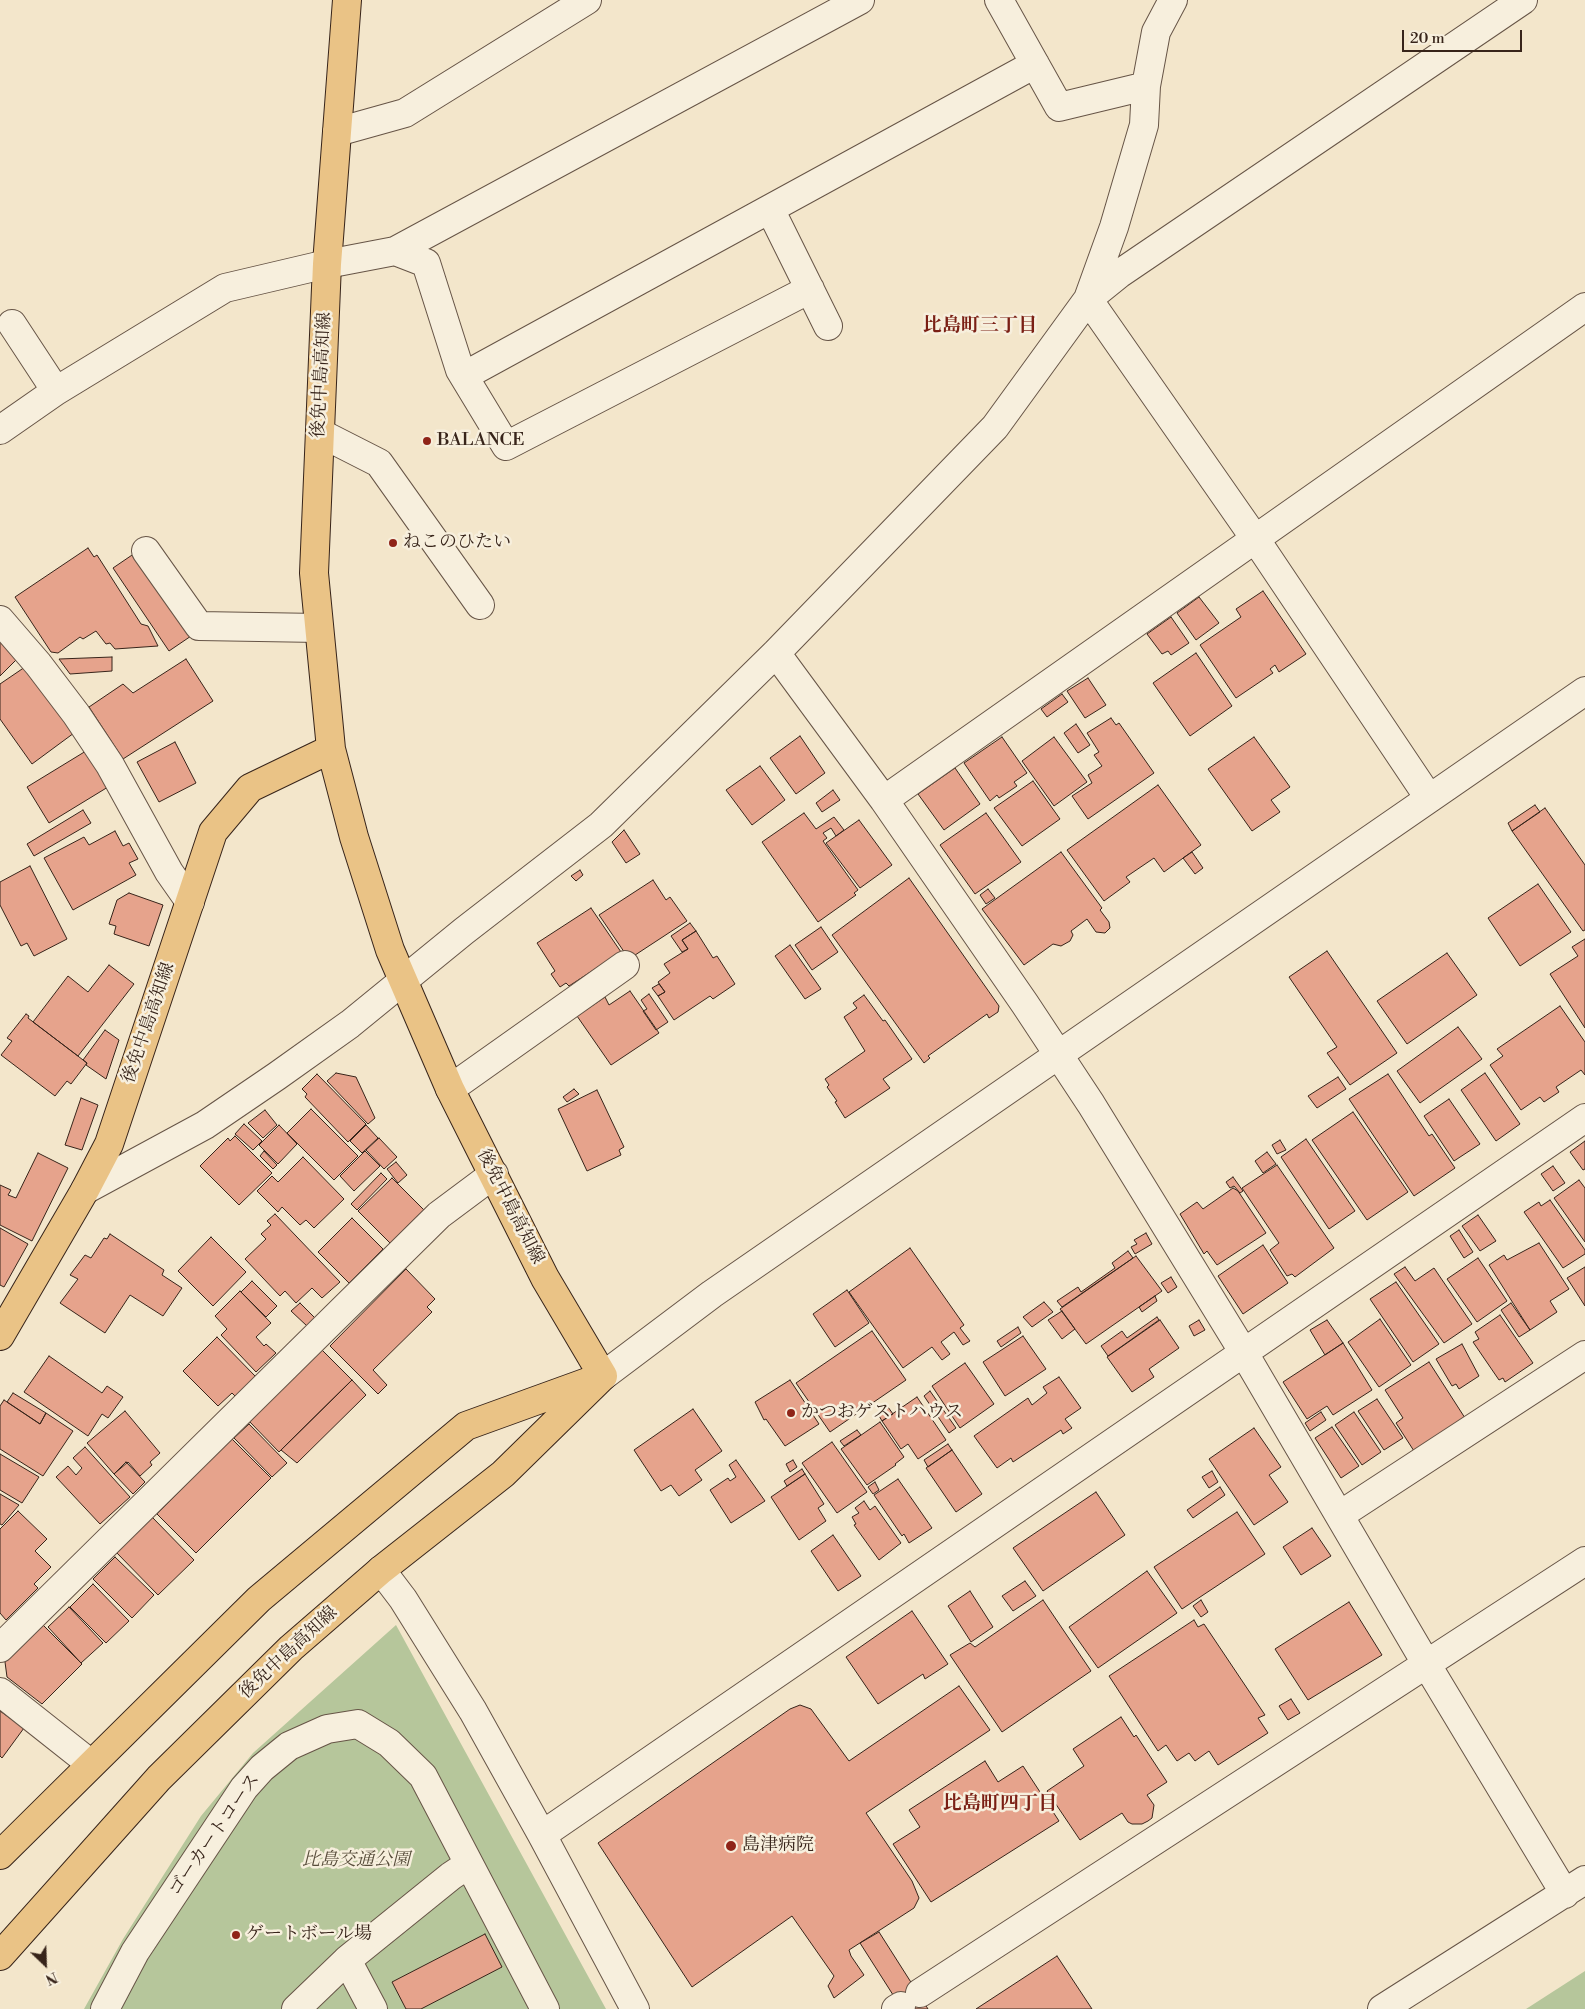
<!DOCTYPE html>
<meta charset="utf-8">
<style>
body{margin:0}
#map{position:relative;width:1585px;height:2009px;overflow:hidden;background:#f3e6cb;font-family:"Libre Bodoni",serif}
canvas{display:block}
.north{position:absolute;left:20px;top:1939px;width:50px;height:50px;-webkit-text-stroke:4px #f7efdd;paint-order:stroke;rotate:156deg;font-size:14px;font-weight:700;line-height:20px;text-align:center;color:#37241a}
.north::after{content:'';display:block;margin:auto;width:18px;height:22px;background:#37241a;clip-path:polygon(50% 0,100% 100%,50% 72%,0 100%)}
.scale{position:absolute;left:1402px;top:30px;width:120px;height:22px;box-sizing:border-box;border:2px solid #37241a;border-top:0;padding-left:6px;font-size:15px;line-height:18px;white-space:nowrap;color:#37241a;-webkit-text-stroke:4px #f7efdd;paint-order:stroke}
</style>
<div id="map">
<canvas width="1585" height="2009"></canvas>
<div class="north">N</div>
<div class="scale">20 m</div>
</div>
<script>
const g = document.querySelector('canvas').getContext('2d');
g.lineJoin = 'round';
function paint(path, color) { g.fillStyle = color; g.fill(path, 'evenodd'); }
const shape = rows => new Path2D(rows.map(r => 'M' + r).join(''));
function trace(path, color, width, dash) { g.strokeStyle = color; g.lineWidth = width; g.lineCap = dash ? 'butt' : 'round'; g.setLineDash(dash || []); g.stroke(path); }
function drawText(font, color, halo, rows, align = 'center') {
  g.font = font + ' "Libre Bodoni","Noto Serif JP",serif'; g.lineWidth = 5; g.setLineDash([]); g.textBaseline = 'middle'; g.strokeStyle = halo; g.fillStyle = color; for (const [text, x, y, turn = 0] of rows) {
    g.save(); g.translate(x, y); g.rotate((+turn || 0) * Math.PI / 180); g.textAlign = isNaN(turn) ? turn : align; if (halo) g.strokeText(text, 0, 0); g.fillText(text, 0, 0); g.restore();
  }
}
const green = shape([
 [396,1625,606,2009,84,2009,123,1939,201,1816,253,1753],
 [1585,1971,1585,2009,1526,2009]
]);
const building = shape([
 [88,548,94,557,97,555,141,624,148,626,158,646,115,649,110,643,106,644,96,631,83,639,80,637,58,653,51,652,15,597,88,548],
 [138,551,194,634,169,651,113,568,138,551],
 [1263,591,1306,654,1279,672,1275,665,1270,669,1273,673,1236,698,1200,645,1241,617,1236,609,1263,591],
 [1199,597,1219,623,1196,640,1177,613,1199,597],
 [1171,617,1189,643,1171,655,1168,651,1162,654,1147,634,1171,617],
 [0,638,19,657,0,676,0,638],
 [1196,653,1232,706,1190,736,1153,683,1196,653],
 [112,657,112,671,70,674,59,659,112,657],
 [186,659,213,701,123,759,89,707,123,684,133,693,186,659],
 [25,667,74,733,32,764,0,719,0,684,25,667],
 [1088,678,1106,705,1085,718,1067,691,1088,678],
 [1062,694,1068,702,1047,717,1041,709,1062,694],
 [1111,718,1116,725,1119,723,1154,773,1088,819,1072,796,1092,783,1088,775,1102,766,1094,755,1099,752,1087,733,1111,718],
 [1076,724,1090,745,1078,753,1064,733,1076,724],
 [800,736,825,773,796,794,770,758,800,736],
 [1002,737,1027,773,1014,782,1017,786,999,798,997,795,990,801,964,763,1002,737],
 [1054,737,1087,782,1054,806,1022,761,1054,737],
 [1254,737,1290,787,1271,800,1280,812,1252,831,1208,769,1254,737],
 [175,742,196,783,159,802,137,762,175,742],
 [86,751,108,787,49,823,27,787,86,751],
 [760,766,785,800,752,825,726,790,760,766],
 [955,768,980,804,944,830,918,794,955,768],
 [1033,781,1060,819,1022,846,994,808,1033,781],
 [1158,785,1201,845,1164,872,1154,858,1126,877,1130,882,1104,901,1067,850,1158,785],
 [833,790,840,800,822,812,816,803,833,790],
 [1535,805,1540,812,1512,831,1508,823,1535,805],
 [1545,808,1585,865,1585,930,1583,931,1512,831,1545,808],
 [83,810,91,823,34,856,27,844,83,810],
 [804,813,816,829,834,817,844,830,836,836,831,828,823,833,827,838,823,841,858,890,854,893,856,895,818,922,762,842,804,813],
 [986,813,1021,862,975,894,940,845,986,813],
 [859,820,892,865,860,888,826,843,859,820],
 [624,830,640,854,626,863,612,842,624,830],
 [115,831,123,846,129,843,138,859,129,863,136,875,73,910,44,858,84,837,89,845,115,831],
 [1061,852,1102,908,1100,910,1109,922,1110,928,1105,933,1096,932,1087,919,1071,931,1073,935,1070,941,1061,946,1053,944,1024,965,982,909,1061,852],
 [1192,852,1203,868,1195,874,1183,858,1192,852],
 [30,866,67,939,34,956,27,943,21,946,0,905,0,882,30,866],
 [580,870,583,875,576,881,571,876,580,870],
 [909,878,999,1006,998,1012,989,1018,987,1014,928,1056,930,1058,924,1063,832,935,909,878],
 [653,880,666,900,670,897,687,921,629,959,599,915,653,880],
 [1538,884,1571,932,1520,966,1488,918,1538,884],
 [988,889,995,898,986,904,980,895,988,889],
 [129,893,163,905,149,946,114,934,116,926,109,924,117,900,129,893],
 [591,908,621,952,569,986,566,983,560,987,551,974,555,971,537,943,591,908],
 [690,923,696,931,682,940,688,949,682,952,671,936,690,923],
 [821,927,838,952,812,970,795,945,821,927],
 [696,931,713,958,717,956,735,984,713,999,710,996,674,1020,658,996,665,992,658,982,670,973,664,964,688,949,682,940,696,931],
 [1585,939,1585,1028,1550,974,1578,956,1572,947,1585,939],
 [790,945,821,989,805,999,775,956,790,945],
 [1327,951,1397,1053,1350,1085,1327,1053,1337,1047,1289,977,1327,951],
 [1447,953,1477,995,1407,1044,1377,1001,1447,953],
 [109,965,134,984,78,1056,33,1022,68,976,88,992,109,965],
 [659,984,665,992,658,996,652,988,659,984],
 [630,991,659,1033,611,1065,577,1016,605,997,609,1005,630,991],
 [649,994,668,1022,656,1030,643,1011,647,1009,641,1000,649,994],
 [864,995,883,1021,885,1020,912,1059,883,1079,890,1088,845,1118,835,1102,837,1101,827,1087,829,1085,825,1079,865,1051,844,1017,857,1008,853,1003,864,995],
 [1560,1006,1585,1042,1585,1075,1581,1070,1556,1087,1559,1092,1544,1102,1540,1097,1521,1110,1490,1065,1503,1056,1497,1049,1560,1006],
 [26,1014,29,1016,28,1018,87,1063,71,1084,67,1081,55,1096,1,1055,12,1041,7,1038,26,1014],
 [1458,1027,1482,1059,1420,1103,1397,1071,1458,1027],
 [105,1030,119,1040,106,1079,86,1065,87,1063,83,1060,105,1030],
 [336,1073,356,1077,375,1118,368,1124,327,1081,336,1073],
 [1485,1073,1520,1124,1496,1141,1461,1090,1485,1073],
 [317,1074,366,1124,348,1142,305,1097,307,1094,302,1089,317,1074],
 [1388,1074,1429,1136,1432,1134,1455,1168,1414,1196,1349,1099,1388,1074],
 [1338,1077,1346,1089,1317,1108,1308,1096,1338,1077],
 [574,1089,579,1094,567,1102,563,1097,574,1089],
 [597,1090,624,1147,619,1150,621,1155,587,1171,558,1109,597,1090],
 [81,1098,98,1105,82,1150,65,1145,81,1098],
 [1449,1099,1480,1144,1454,1161,1424,1116,1449,1099],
 [311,1109,358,1156,334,1180,287,1133,311,1109],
 [265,1110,277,1125,263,1138,248,1123,265,1110],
 [1353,1112,1408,1192,1367,1220,1312,1140,1353,1112],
 [244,1124,262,1141,253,1150,235,1134,244,1124],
 [279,1125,297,1144,278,1164,259,1145,279,1125],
 [366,1125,378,1138,362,1153,350,1141,366,1125],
 [235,1136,272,1173,239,1205,200,1166,228,1138,230,1141,235,1136],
 [379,1138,397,1157,384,1169,366,1150,379,1138],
 [1306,1139,1355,1211,1329,1229,1281,1157,1306,1139],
 [1280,1140,1286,1150,1277,1154,1272,1145,1280,1140],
 [1585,1141,1585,1169,1583,1170,1570,1152,1585,1141],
 [264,1151,277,1165,273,1169,260,1156,264,1151],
 [365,1151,380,1166,354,1191,340,1176,365,1151],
 [1267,1152,1276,1164,1263,1173,1255,1161,1267,1152],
 [38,1153,68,1168,32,1241,0,1225,0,1185,11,1190,8,1195,16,1198,38,1153],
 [303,1157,344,1199,314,1228,306,1220,300,1225,282,1207,278,1212,257,1191,272,1176,278,1182,303,1157],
 [396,1162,407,1175,398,1183,387,1169,396,1162],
 [1277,1165,1334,1248,1295,1277,1292,1274,1287,1276,1270,1250,1279,1243,1242,1188,1277,1165],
 [1553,1166,1565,1183,1553,1191,1541,1174,1553,1166],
 [381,1173,387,1179,357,1210,351,1204,381,1173],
 [1233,1177,1243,1191,1240,1193,1234,1186,1230,1188,1226,1182,1233,1177],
 [392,1178,424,1210,390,1243,358,1211,392,1178],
 [1579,1180,1585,1188,1585,1242,1554,1198,1579,1180],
 [1233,1188,1238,1191,1266,1233,1217,1265,1207,1251,1204,1254,1180,1214,1197,1202,1203,1209,1233,1188],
 [1550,1200,1585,1250,1585,1254,1563,1268,1524,1212,1539,1202,1541,1206,1550,1200],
 [275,1214,340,1282,322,1298,312,1288,296,1303,285,1291,280,1296,245,1259,266,1239,261,1234,271,1225,267,1221,275,1214],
 [1478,1215,1496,1241,1480,1251,1462,1226,1478,1215],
 [352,1218,383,1249,349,1283,318,1252,352,1218],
 [0,1228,28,1244,4,1287,0,1285,0,1228],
 [1459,1230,1473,1252,1464,1258,1450,1236,1459,1230],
 [1146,1233,1152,1244,1135,1254,1131,1247,1137,1244,1134,1240,1146,1233],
 [110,1234,164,1270,162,1275,182,1288,163,1316,130,1295,105,1333,60,1303,78,1279,70,1275,85,1255,91,1258,104,1238,107,1239,110,1234],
 [211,1237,246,1272,213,1306,178,1271,211,1237],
 [1539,1243,1569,1289,1550,1301,1557,1312,1530,1330,1489,1265,1504,1255,1507,1260,1539,1243],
 [1263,1245,1288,1283,1243,1314,1218,1276,1263,1245],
 [910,1248,964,1325,960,1328,970,1341,963,1345,954,1332,941,1342,950,1354,942,1360,932,1347,903,1368,849,1292,910,1248],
 [1128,1251,1133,1258,1062,1307,1057,1301,1078,1287,1081,1292,1115,1268,1112,1263,1128,1251],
 [1136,1256,1162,1291,1086,1344,1060,1309,1136,1256],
 [1478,1258,1507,1301,1477,1322,1447,1279,1478,1258],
 [1405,1267,1415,1281,1434,1268,1472,1324,1444,1343,1394,1274,1405,1267],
 [1585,1267,1585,1306,1567,1278,1585,1267],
 [406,1269,435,1299,427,1307,432,1312,373,1370,387,1385,378,1394,330,1346,406,1269],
 [1171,1277,1177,1287,1168,1293,1161,1283,1171,1277],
 [252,1281,277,1306,266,1317,241,1292,252,1281],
 [1396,1282,1439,1344,1413,1362,1370,1299,1396,1282],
 [847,1290,869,1323,835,1347,813,1314,847,1290],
 [240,1291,271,1323,256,1337,264,1346,266,1344,276,1353,256,1372,221,1335,227,1329,215,1316,240,1291],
 [1155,1296,1157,1301,1142,1312,1139,1307,1155,1296],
 [1044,1302,1053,1312,1032,1327,1023,1317,1044,1302],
 [300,1303,315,1318,307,1326,291,1311,300,1303],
 [1511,1303,1530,1330,1519,1337,1501,1310,1511,1303],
 [1062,1311,1075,1329,1062,1339,1048,1320,1062,1311],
 [1500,1315,1533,1363,1505,1382,1503,1378,1499,1380,1473,1342,1479,1339,1475,1332,1500,1315],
 [1157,1317,1159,1320,1108,1356,1101,1346,1122,1331,1127,1338,1157,1317],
 [1380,1319,1411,1365,1379,1387,1348,1342,1380,1319],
 [1160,1320,1179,1348,1149,1369,1154,1377,1132,1392,1107,1357,1160,1320],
 [1199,1320,1205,1330,1194,1336,1189,1326,1199,1320],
 [1327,1320,1343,1343,1325,1355,1310,1330,1327,1320],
 [1018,1327,1021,1333,1001,1347,997,1341,1018,1327],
 [872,1331,906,1380,830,1432,796,1383,872,1331],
 [1023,1336,1046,1369,1005,1396,983,1362,1023,1336],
 [217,1337,256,1377,236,1397,232,1393,218,1406,183,1371,217,1337],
 [1343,1343,1372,1390,1333,1415,1327,1406,1307,1419,1283,1382,1343,1343],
 [1462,1344,1479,1376,1459,1389,1456,1384,1452,1386,1436,1359,1462,1344],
 [322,1350,352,1380,279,1452,249,1421,322,1350],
 [49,1356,102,1393,107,1386,123,1397,108,1418,102,1414,88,1436,24,1392,49,1356],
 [1429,1362,1465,1418,1414,1451,1396,1423,1403,1418,1385,1390,1429,1362],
 [965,1363,994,1404,960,1428,932,1386,965,1363],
 [1059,1377,1081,1408,1065,1419,1072,1428,1063,1434,1061,1430,1013,1462,1011,1458,997,1468,974,1436,1028,1398,1032,1405,1047,1393,1043,1387,1059,1377],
 [352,1380,366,1395,297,1463,281,1450,352,1380],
 [790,1380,819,1424,785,1446,766,1419,764,1420,755,1402,790,1380],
 [930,1391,956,1428,949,1433,924,1396,930,1391],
 [13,1393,46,1413,40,1424,7,1402,13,1393],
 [917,1397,946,1440,918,1459,908,1444,901,1449,882,1421,917,1397],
 [1377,1399,1403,1438,1384,1450,1358,1411,1377,1399],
 [4,1400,40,1424,46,1413,73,1431,43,1476,0,1449,0,1406,4,1400],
 [888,1407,893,1414,882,1421,878,1414,888,1407],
 [693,1409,722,1451,695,1470,702,1480,679,1496,671,1485,661,1491,634,1450,693,1409],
 [125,1411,160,1453,150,1462,152,1465,140,1476,128,1462,114,1474,87,1443,125,1411],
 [1321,1412,1326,1420,1310,1431,1305,1423,1321,1412],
 [1354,1412,1381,1452,1362,1465,1335,1425,1354,1412],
 [880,1422,904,1457,895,1464,896,1465,867,1485,841,1449,880,1422],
 [249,1424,287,1463,272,1477,234,1438,249,1424],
 [1332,1427,1359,1466,1341,1478,1315,1438,1332,1427],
 [1254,1428,1281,1467,1269,1475,1288,1502,1254,1525,1209,1459,1254,1428],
 [857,1430,861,1435,844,1446,840,1441,857,1430],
 [232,1439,271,1478,196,1553,157,1514,232,1439],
 [832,1442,867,1492,837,1513,802,1463,832,1442],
 [948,1444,952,1450,928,1467,924,1460,948,1444],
 [85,1447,130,1497,100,1524,56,1477,68,1466,76,1475,82,1468,73,1458,85,1447],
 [952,1450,982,1494,956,1512,926,1468,952,1450],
 [0,1454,39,1477,22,1503,0,1490,0,1454],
 [736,1460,765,1501,731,1523,710,1490,728,1478,730,1481,736,1477,729,1465,736,1460],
 [793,1460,797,1467,790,1472,786,1464,793,1460],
 [126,1462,145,1482,133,1494,114,1474,126,1462],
 [802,1469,805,1474,787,1486,784,1481,802,1469],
 [1212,1471,1218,1482,1209,1488,1202,1477,1212,1471],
 [805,1474,824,1504,818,1508,826,1521,799,1540,771,1497,805,1474],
 [898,1479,932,1528,909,1543,904,1534,902,1536,874,1495,898,1479],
 [875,1482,879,1490,873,1494,868,1487,875,1482],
 [1220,1487,1225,1495,1193,1518,1187,1510,1220,1487],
 [1096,1492,1125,1535,1043,1591,1013,1548,1096,1492],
 [0,1494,19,1505,2,1525,0,1524,0,1494],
 [864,1501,870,1510,875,1506,901,1543,879,1560,854,1525,856,1524,852,1517,859,1513,855,1508,864,1501],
 [18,1511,47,1539,35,1551,51,1567,34,1584,38,1588,6,1620,0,1613,0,1529,18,1511],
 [1237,1512,1265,1554,1182,1609,1154,1567,1237,1512],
 [152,1517,194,1560,158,1595,116,1552,152,1517],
 [1312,1528,1331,1556,1301,1575,1283,1547,1312,1528],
 [833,1535,861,1576,838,1591,811,1551,833,1535],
 [115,1557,154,1595,132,1618,93,1579,115,1557],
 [1147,1571,1177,1613,1098,1668,1069,1627,1147,1571],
 [1025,1581,1036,1596,1013,1611,1002,1596,1025,1581],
 [93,1584,129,1621,106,1643,70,1607,93,1584],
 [970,1591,993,1627,971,1642,948,1606,970,1591],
 [1043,1600,1091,1671,1002,1732,950,1655,970,1643,975,1647,1043,1600],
 [1201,1600,1208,1612,1201,1617,1193,1606,1201,1600],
 [1349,1602,1382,1655,1308,1700,1275,1649,1349,1602],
 [69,1607,103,1643,81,1663,48,1627,69,1607],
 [912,1611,948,1664,925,1679,923,1674,878,1704,846,1657,912,1611],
 [1194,1620,1198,1627,1204,1624,1265,1715,1258,1718,1268,1733,1218,1765,1209,1751,1195,1761,1189,1753,1177,1761,1166,1745,1158,1751,1109,1676,1194,1620],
 [43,1625,82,1664,42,1704,7,1677,5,1662,43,1625],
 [959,1686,990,1730,866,1813,912,1881,919,1898,914,1908,849,1950,851,1956,864,1975,834,1998,828,1986,834,1976,792,1916,692,1987,598,1843,790,1709,800,1705,811,1709,849,1761,959,1686],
 [1291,1699,1300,1713,1288,1720,1279,1706,1291,1699],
 [0,1711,24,1728,2,1758,0,1756,0,1711],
 [1121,1717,1134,1737,1136,1735,1167,1782,1147,1795,1154,1805,1152,1818,1148,1821,1142,1824,1132,1824,1128,1822,1122,1813,1080,1840,1047,1791,1084,1766,1073,1749,1121,1717],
 [985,1761,998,1782,1023,1766,1059,1821,931,1902,893,1844,920,1827,909,1810,985,1761],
 [879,1932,928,2009,902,2009,860,1943,879,1932],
 [485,1934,502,1967,421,2009,406,2009,392,1982,485,1934],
 [1057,1956,1092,2009,976,2009,1057,1956]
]);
const minor = shape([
 [999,0,1059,107,1146,86],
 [337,132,405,113,587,0],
 [770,209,828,326],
 [395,251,426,263,460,370,506,446,810,289],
 [1088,299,1256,540,1429,798],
 [1088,299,1114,227,1144,125,1146,86,1156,32,1173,0],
 [12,324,56,391],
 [464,376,1035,64],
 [0,430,56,391,225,288,327,264,395,251,860,0],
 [320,433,379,463,480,605],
 [146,551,199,626,319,628],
 [0,620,38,664,76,714,110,765,169,872,190,902],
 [776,653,884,800,1025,1004,1091,1104,1244,1353,1427,1665,1565,1894],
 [884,800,1585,307],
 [450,1089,625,965],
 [85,1190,205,1125,277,1076,350,1024,464,931,601,825,776,653,995,427,1088,299,1119,274,1523,0],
 [603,1376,712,1294,1585,691],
 [1340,1515,1585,1355],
 [381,1570,403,1599,473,1711,542,1835,635,2009],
 [0,1648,439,1215,494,1174],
 [0,1692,91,1764],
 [542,1835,1585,1118],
 [920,1993,1585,1561],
 [105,2009,135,1952,244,1788,262,1768,289,1746,327,1729,358,1724,389,1743,423,1776,545,2009],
 [296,2009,347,1960],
 [373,2009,347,1960,451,1876,469,1864],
 [896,2009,901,2006],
 [1382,2009,1585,1880]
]);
const major = shape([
 [347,0,327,264,314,573,331,749,354,837,390,950,450,1089,545,1278,603,1376],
 [0,1336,85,1190,109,1144,213,832,250,788,331,749],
 [0,1855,259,1599,466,1426,593,1380],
 [0,1956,159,1778,291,1648,381,1570,503,1474,603,1376]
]);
const markers = [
 [427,441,5,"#8f2418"],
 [393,543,5,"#8f2418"],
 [791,1413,5,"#8f2418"],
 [731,1846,6,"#8f2418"],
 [236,1935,5,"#8f2418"]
];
const streetNames = [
 ["後免中島高知線",322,375,-87],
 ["後免中島高知線",149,1023,-71],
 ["後免中島高知線",510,1207,63],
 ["後免中島高知線",289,1653,-43],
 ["ゴーカートコース",215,1835,-55]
];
const poiNames = [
 ["BALANCE",437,441],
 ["ねこのひたい",403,543],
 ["かつおゲストハウス",801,1413],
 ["島津病院",742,1846],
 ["ゲートボール場",246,1935]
];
const parkNames = [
 ["比島交通公園",356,1861]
];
const neighbourhoodNames = [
 ["比島町三丁目",980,326],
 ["比島町四丁目",1000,1804]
];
paint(green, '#b6c69b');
paint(building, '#e6a38c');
trace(building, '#37241a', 1);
trace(minor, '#665446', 30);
trace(major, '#37241a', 30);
trace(minor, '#f7efdd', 28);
trace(major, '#eac386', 28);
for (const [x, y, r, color] of markers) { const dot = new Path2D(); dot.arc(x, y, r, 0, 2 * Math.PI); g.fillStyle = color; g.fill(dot); trace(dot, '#f7efdd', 2); }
drawText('18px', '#37241a', '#f7efdd', streetNames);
drawText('18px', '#37241a', '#f7efdd', poiNames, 'left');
drawText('italic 18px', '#574c3a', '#f7efdd', parkNames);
drawText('bold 19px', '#7a1f14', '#f7efdd', neighbourhoodNames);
</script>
